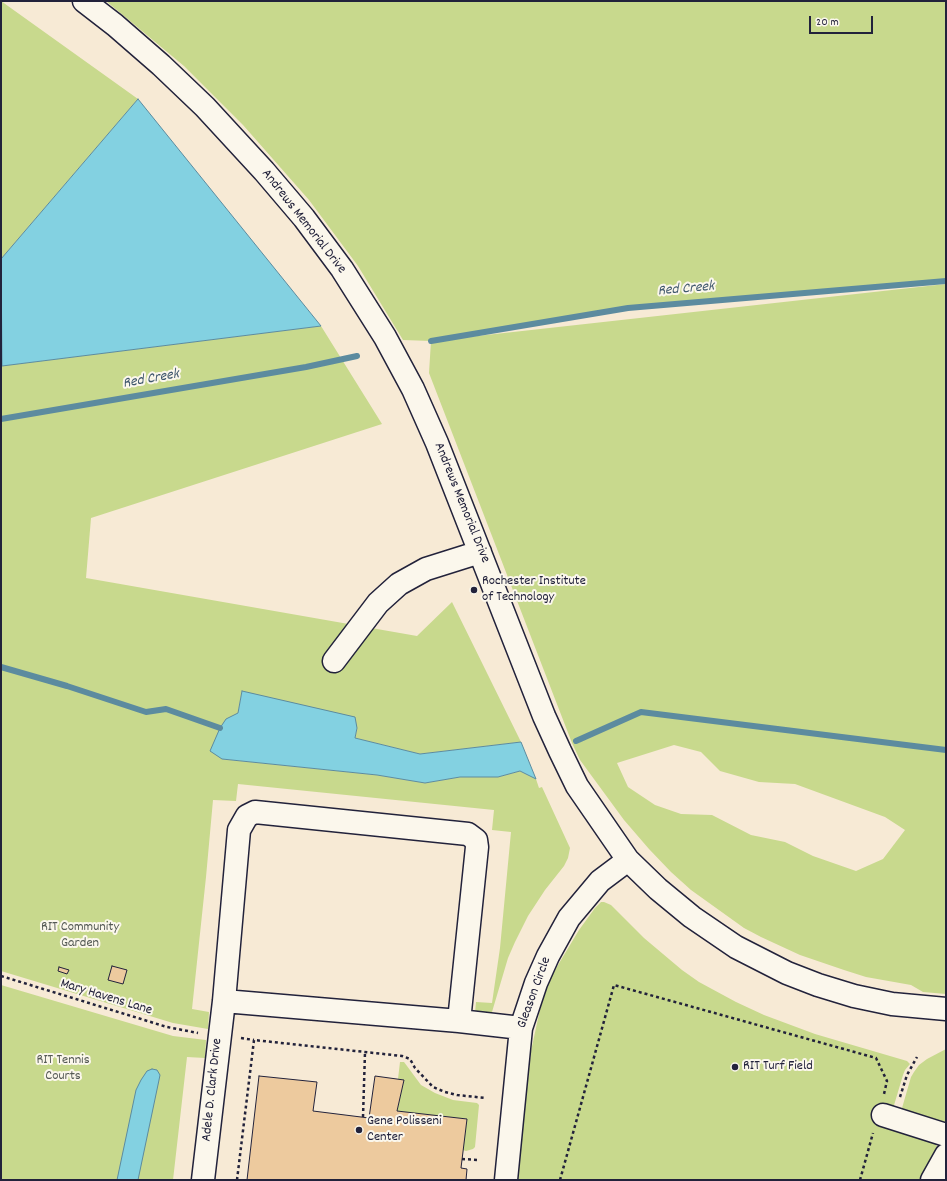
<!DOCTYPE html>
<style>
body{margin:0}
#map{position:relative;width:947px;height:1181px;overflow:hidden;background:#f7ead5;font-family:Dekko,sans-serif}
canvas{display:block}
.frame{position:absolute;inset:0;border:2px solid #22223b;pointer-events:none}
.scale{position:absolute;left:809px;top:16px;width:64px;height:18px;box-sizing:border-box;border:2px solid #22223b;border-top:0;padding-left:5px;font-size:12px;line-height:14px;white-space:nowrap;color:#22223b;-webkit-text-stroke:3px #fbf7ec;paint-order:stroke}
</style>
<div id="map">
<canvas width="947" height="1181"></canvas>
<div class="frame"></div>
<div class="scale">20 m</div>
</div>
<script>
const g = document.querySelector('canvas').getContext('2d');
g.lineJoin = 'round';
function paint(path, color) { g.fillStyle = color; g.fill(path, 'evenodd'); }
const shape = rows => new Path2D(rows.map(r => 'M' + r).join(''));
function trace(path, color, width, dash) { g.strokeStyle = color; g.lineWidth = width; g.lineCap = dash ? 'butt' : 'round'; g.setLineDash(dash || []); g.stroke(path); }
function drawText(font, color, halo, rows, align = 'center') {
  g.font = font + ' Dekko,sans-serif'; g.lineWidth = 4; g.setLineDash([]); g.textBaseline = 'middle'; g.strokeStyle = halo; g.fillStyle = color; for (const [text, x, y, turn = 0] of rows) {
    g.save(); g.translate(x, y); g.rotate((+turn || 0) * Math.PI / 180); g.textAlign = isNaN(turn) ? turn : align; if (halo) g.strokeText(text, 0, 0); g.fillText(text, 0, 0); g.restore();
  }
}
const green = shape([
 [1,1,138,99,1,259],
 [106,1,946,1,946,281,628,308,441,340,946,284,946,994,923,992,911,985,866,977,844,970,800,955,761,937,744,928,691,890,671,872,649,849,624,820,580,760,572,743,429,373,431,341,403,340,358,266,309,200,243,125,184,66],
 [674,745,701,752,720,771,759,782,795,784,885,817,905,830,883,859,856,871,813,856,785,842,751,835,712,815,681,814,655,805,628,787,617,763],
 [321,326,382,424,91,518,86,578,417,636,452,602,521,742,420,754,355,738,357,728,242,691,238,713,222,759,377,775,425,783,460,777,498,777,520,771,536,779,539,788,542,787,570,848,568,858,564,866,545,890,528,916,515,942,508,958,492,1012,482,1013,475,1013,476,1002,492,1003,500,948,511,832,492,830,494,810,238,784,236,801,213,800,206,877,192,1009,209,1012,208,1029,173,1023,1,971,1,366],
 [601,902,604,902,611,905,644,938,682,970,699,982,736,1002,764,1015,815,1034,907,1061,910,1064,905,1070,903,1075,892,1112,935,1142,937,1147,935,1150,921,1180,517,1180,531,1051,542,1000,549,980,579,930,595,908],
 [1,985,173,1036,206,1040,205,1058,187,1057,173,1180,1,1180],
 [946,1049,946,1120,944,1123,941,1127,900,1115,911,1077,914,1072,919,1065,927,1059],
 [400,1062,404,1062,407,1066,421,1085,435,1093,453,1100,477,1103,479,1105,475,1147,473,1149,466,1151,463,1150,467,1119,397,1111,404,1080,398,1079]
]);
const water = shape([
 [138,99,321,326,2,366,1,259,138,99],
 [242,691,355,717,357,728,355,738,420,754,521,742,536,779,520,771,498,777,460,777,425,783,377,775,222,759,210,751,220,728,226,719,238,713,242,691],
 [152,1069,157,1070,160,1075,159,1080,138,1180,117,1180,136,1090,141,1080,147,1071,152,1069]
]);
const stream = shape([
 [431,341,628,308,946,281],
 [1,419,306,367,357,356],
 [1,667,67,686,146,712,166,709,220,728],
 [576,741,641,712,946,750]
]);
const building = shape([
 [112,966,127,970,123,984,108,980,112,966],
 [59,967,69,970,67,974,58,971,59,967],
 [259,1076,317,1082,313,1111,369,1118,375,1076,404,1080,397,1111,467,1119,461,1168,467,1169,466,1180,247,1180,259,1076]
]);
const path = shape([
 [1,976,167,1027,198,1033],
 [241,1038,254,1040],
 [900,1097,907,1075,917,1057],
 [363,1117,365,1052],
 [462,1159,479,1160],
 [237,1180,254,1040,402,1056,410,1059,415,1068,433,1087,445,1092,457,1095,486,1098],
 [560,1180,614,985,876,1058,887,1081,884,1094],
 [860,1180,873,1133]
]);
const minor = shape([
 [84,1,115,25,161,65,205,107,264,171,304,218,342,269,385,337,413,389,437,443,544,716,560,751,577,786,628,860,658,889,692,917,736,947,787,973,818,985,854,996,892,1004,946,1009],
 [334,661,378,603,399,584,426,569,480,552],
 [224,1001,459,1021,521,1028],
 [883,1115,946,1135],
 [203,1180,224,1001,239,830,247,816,255,812,468,834,476,840,477,847,459,1021],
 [506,1180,521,1028,536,983,548,956,569,918,600,881,628,860],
 [932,1180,946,1155]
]);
const markers = [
 [474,590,4,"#22223b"],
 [735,1067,4,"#22223b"],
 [359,1130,4,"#22223b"]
];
const streetNames = [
 ["Andrews Memorial Drive",303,222,52],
 ["Andrews Memorial Drive",461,503,68],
 ["Gleason Circle",535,993,-70],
 ["Mary Havens Lane",106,998,17],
 ["Adele D. Clark Drive",213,1090,-84]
];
const poiNames = [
 ["Rochester Institute",482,582],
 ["of Technology",482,598],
 ["RIT Turf Field",743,1067],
 ["Gene Polisseni",367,1122],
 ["Center",367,1138]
];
const parkNames = [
 ["RIT Community",80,928],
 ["Garden",80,944],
 ["RIT Tennis",63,1061],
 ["Courts",63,1077]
];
const waterNames = [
 ["Red Creek",686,290,-5],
 ["Red Creek",151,380,-10]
];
paint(green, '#c8d98d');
paint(water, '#83d1e1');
trace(water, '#5c8b9f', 1);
trace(stream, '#5c8b9f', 6);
paint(building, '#edca9e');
trace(building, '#22223b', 1);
trace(minor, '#22223b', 25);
trace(path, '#22223b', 2.5, [3, 3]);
trace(minor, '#fbf7ec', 22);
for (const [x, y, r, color] of markers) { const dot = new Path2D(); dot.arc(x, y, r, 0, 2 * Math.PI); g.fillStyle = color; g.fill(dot); trace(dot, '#fbf7ec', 1.5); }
drawText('14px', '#22223b', '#fbf7ec', streetNames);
drawText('14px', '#22223b', '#fbf7ec', poiNames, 'left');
drawText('14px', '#545954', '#fbf7ec', parkNames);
drawText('italic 15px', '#3f576d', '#fbf7ec', waterNames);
</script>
